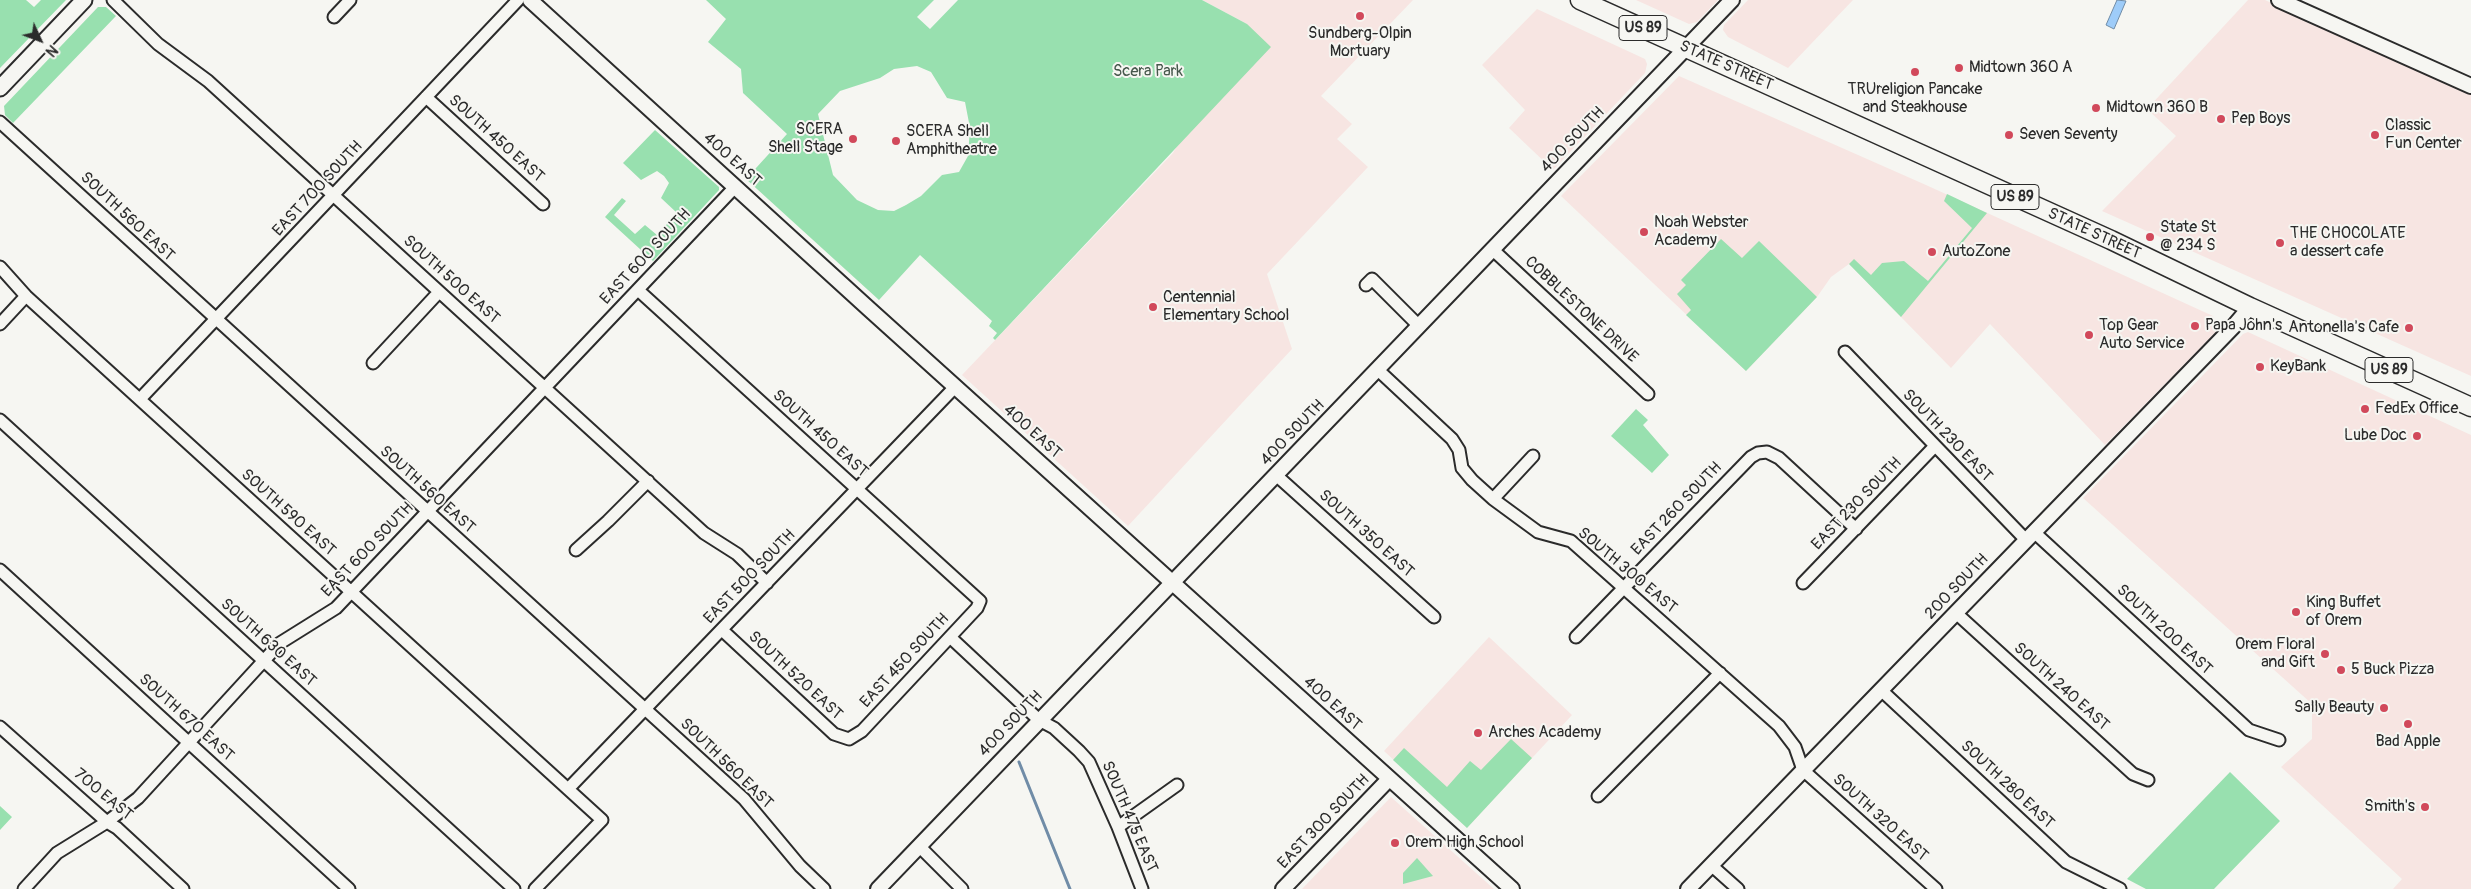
<!DOCTYPE html>
<style>
body{margin:0}
#map{position:relative;width:2471px;height:889px;overflow:hidden;background:#f6f6f2;font-family:Pangolin,sans-serif}
canvas{display:block}
.north{position:absolute;left:15px;top:15px;width:50px;height:50px;-webkit-text-stroke:4px #f6f6f2;paint-order:stroke;rotate:133deg;font-size:14px;font-weight:700;line-height:20px;text-align:center;color:#2b2b2b}
.north::after{content:'';display:block;margin:auto;width:18px;height:22px;background:#2b2b2b;clip-path:polygon(50% 0,100% 100%,50% 72%,0 100%)}
</style>
<div id="map">
<canvas width="2471" height="889"></canvas>
<div class="north">N</div>
</div>
<script>
const g = document.querySelector('canvas').getContext('2d');
g.lineJoin = 'round';
function paint(path, color) { g.fillStyle = color; g.fill(path, 'evenodd'); }
const shape = rows => new Path2D(rows.map(r => 'M' + r).join(''));
function trace(path, color, width, dash) { g.strokeStyle = color; g.lineWidth = width; g.lineCap = dash ? 'butt' : 'round'; g.setLineDash(dash || []); g.stroke(path); }
function drawText(font, color, halo, rows, align = 'center') {
  g.font = font + ' Pangolin,sans-serif'; g.lineWidth = 4; g.setLineDash([]); g.textBaseline = 'middle'; g.strokeStyle = halo; g.fillStyle = color; for (const [text, x, y, turn = 0] of rows) {
    g.save(); g.translate(x, y); g.rotate((+turn || 0) * Math.PI / 180); g.textAlign = isNaN(turn) ? turn : align; if (halo) g.strokeText(text, 0, 0); g.fillText(text, 0, 0); g.restore();
  }
}
const built = shape([
 [1202,0,1413,0,1321,96,1352,124,1337,139,1368,167,1267,274,1292,349,1128,526,962,375,1173,153,1247,24],
 [1636,0,1718,0,1697,22,1689,24],
 [1748,0,1853,0,1788,68,1728,37,1723,30,1724,25],
 [2248,0,2265,0,2471,94,2471,376,2102,211,2176,136,2147,109],
 [1537,9,1645,59,1647,64,1645,73,1553,170,1509,128,1525,110,1482,65],
 [1679,76,1926,185,2213,316,2217,327,2215,333,2105,445,1990,324,1951,368,1849,264,1831,277,1817,297,1746,371,1561,196],
 [2248,332,2471,435,2471,889,2393,889,2402,879,2281,767,2312,739,2312,704,2083,498,2243,334],
 [1489,637,1572,715,1467,828,1384,751],
 [1391,797,1494,889,1302,889]
]);
const green = shape([
 [0,0,26,0,34,7,41,0,66,0,0,68],
 [706,0,934,0,917,17,930,29,958,0,1202,0,1247,24,1271,47,995,340,993,338,997,333,989,326,992,321,920,255,879,300,746,179,787,134,743,93,741,69,708,42,726,19],
 [917,66,931,72,947,98,965,102,970,128,968,156,959,172,942,175,921,196,906,205,894,211,878,210,857,200,833,175,818,114,840,91,880,78,894,69],
 [98,7,106,7,116,16,13,123,5,115,4,106],
 [655,130,719,187,719,190,653,261,605,217,622,198,626,201,614,215,635,234,645,225,657,235,677,213,661,198,669,183,664,176,657,171,641,180,623,163],
 [1947,194,1987,213,1901,317,1849,264,1854,259,1871,275,1882,263,1904,261,1928,281,1972,228,1944,201],
 [1721,239,1742,258,1759,241,1817,297,1746,371,1686,315,1691,310,1677,294,1686,285,1681,280],
 [1636,409,1648,420,1643,425,1669,455,1652,473,1611,436],
 [1511,739,1532,758,1467,828,1393,760,1404,748,1447,787,1470,761,1481,770],
 [2230,772,2280,821,2214,889,2146,889,2127,879],
 [0,806,12,817,0,830],
 [1417,858,1433,876,1403,884,1403,873]
]);
const water = shape([
 [2117,0,2126,1,2114,29,2106,25,2117,0]
]);
const stream = shape([
 [1019,762,1070,889]
]);
const minor = shape([
 [113,0,158,44,208,81,704,533,737,554,767,583],
 [334,17,350,0],
 [426,97,543,204],
 [0,122,744,799,800,866,824,889],
 [1492,249,1648,394],
 [0,267,26,296,602,820,535,889],
 [1366,285,1372,279,1419,326],
 [638,290,980,601,977,608,862,731,849,739,834,734,722,630],
 [0,324,26,296],
 [1845,352,2026,540],
 [373,363,439,292],
 [1378,370,1452,439,1459,450,1462,468,1472,480,1493,499,1538,532,1571,541,1779,726,1795,747,1803,770,1936,889],
 [140,399,518,0],
 [0,420,514,889],
 [1276,475,1434,617],
 [1493,499,1533,456],
 [2034,532,2249,730,2279,740],
 [576,550,608,521,648,481],
 [0,570,349,889],
 [1803,583,1934,447],
 [1956,613,2133,774,2148,780],
 [950,637,1039,720,1054,728,1079,751,1089,762,1118,827,1142,889],
 [1576,637,1751,457,1758,453,1767,452,1779,458,1856,529],
 [1881,690,2066,862,2120,889],
 [0,727,107,822,117,828,183,889],
 [568,789,955,387],
 [1598,796,1720,673],
 [1118,827,1177,785],
 [919,846,962,889],
 [1711,865,1738,889],
 [24,889,57,853,107,822,138,798,280,643,336,608,735,187]
]);
const tertiary = shape([
 [530,0,868,308,1512,889],
 [2279,0,2471,86],
 [878,889,1732,0],
 [1283,889,1389,779],
 [1688,889,2233,327,2250,307]
]);
const secondary = shape([
 [0,88,84,0]
]);
const primary = shape([
 [1580,0,2111,240,2250,307,2471,407]
]);
const markers = [
 [1360,16,5,"#d1495b"],
 [1959,68,5,"#d1495b"],
 [1915,72,5,"#d1495b"],
 [2096,108,5,"#d1495b"],
 [2221,119,5,"#d1495b"],
 [2009,135,5,"#d1495b"],
 [2375,135,5,"#d1495b"],
 [853,139,5,"#d1495b"],
 [896,141,5,"#d1495b"],
 [1644,232,5,"#d1495b"],
 [2150,237,5,"#d1495b"],
 [2280,243,5,"#d1495b"],
 [1932,252,5,"#d1495b"],
 [1153,307,5,"#d1495b"],
 [2195,326,5,"#d1495b"],
 [2409,328,5,"#d1495b"],
 [2089,335,5,"#d1495b"],
 [2260,367,5,"#d1495b"],
 [2365,409,5,"#d1495b"],
 [2417,436,5,"#d1495b"],
 [2296,612,5,"#d1495b"],
 [2325,654,5,"#d1495b"],
 [2341,670,5,"#d1495b"],
 [2384,708,5,"#d1495b"],
 [2408,724,5,"#d1495b"],
 [1478,733,5,"#d1495b"],
 [2425,807,5,"#d1495b"],
 [1395,843,5,"#d1495b"]
];
const shields = [
 [1643,28,48],
 [2015,197,48],
 [2389,370,48]
];
const shieldNames = [
 ["US 89",1643,28],
 ["US 89",2015,197],
 ["US 89",2389,370]
];
const poiNames = [
 ["Sundberg-Olpin",1360,34,"center"],
 ["Mortuary",1360,52,"center"],
 ["Midtown 360 A",1969,68],
 ["TRUreligion Pancake",1915,90,"center"],
 ["and Steakhouse",1915,108,"center"],
 ["Midtown 360 B",2106,108],
 ["Pep Boys",2231,119],
 ["Classic",2385,126],
 ["Fun Center",2385,144],
 ["SCERA",843,130,"right"],
 ["Shell Stage",843,148,"right"],
 ["SCERA Shell",906,132],
 ["Amphitheatre",906,150],
 ["Seven Seventy",2019,135],
 ["Noah Webster",1654,223],
 ["Academy",1654,241],
 ["State St",2160,228],
 ["@ 234 S",2160,246],
 ["THE CHOCOLATE",2290,234],
 ["a dessert cafe",2290,252],
 ["AutoZone",1942,252],
 ["Centennial",1163,298],
 ["Elementary School",1163,316],
 ["Top Gear",2099,326],
 ["Auto Service",2099,344],
 ["Papa John's",2205,326],
 ["Antonella's Cafe",2399,328,"right"],
 ["KeyBank",2270,367],
 ["FedEx Office",2375,409],
 ["Lube Doc",2407,436,"right"],
 ["King Buffet",2306,603],
 ["of Orem",2306,621],
 ["Orem Floral",2315,645,"right"],
 ["and Gift",2315,663,"right"],
 ["5 Buck Pizza",2351,670],
 ["Sally Beauty",2374,708,"right"],
 ["Arches Academy",1488,733],
 ["Bad Apple",2408,742,"center"],
 ["Smith's",2415,807,"right"],
 ["Orem High School",1405,843]
];
const streetNames = [
 ["STATE STREET",1726,66,24],
 ["SOUTH 450 EAST",496,139,42],
 ["400 SOUTH",1573,140,-46],
 ["400 EAST",732,160,42],
 ["EAST 700 SOUTH",318,189,-47],
 ["SOUTH 560 EAST",127,217,43],
 ["STATE STREET",2094,234,25],
 ["EAST 600 SOUTH",646,257,-47],
 ["SOUTH 500 EAST",451,280,42],
 ["COBBLESTONE DRIVE",1581,310,43],
 ["400 EAST",1032,432,42],
 ["400 SOUTH",1293,433,-46],
 ["SOUTH 450 EAST",820,434,42],
 ["SOUTH 230 EAST",1947,436,46],
 ["SOUTH 560 EAST",427,490,42],
 ["EAST 230 SOUTH",1857,504,-46],
 ["EAST 260 SOUTH",1677,509,-46],
 ["SOUTH 590 EAST",288,513,42],
 ["SOUTH 350 EAST",1366,534,42],
 ["EAST 600 SOUTH",368,550,-46],
 ["SOUTH 300 EAST",1627,571,40],
 ["EAST 500 SOUTH",750,577,-46],
 ["200 SOUTH",1957,587,-46],
 ["SOUTH 200 EAST",2164,630,43],
 ["SOUTH 630 EAST",268,643,42],
 ["EAST 450 SOUTH",905,661,-47],
 ["SOUTH 520 EAST",795,676,43],
 ["SOUTH 240 EAST",2061,687,42],
 ["400 EAST",1332,704,42],
 ["SOUTH 670 EAST",186,718,42],
 ["400 SOUTH",1011,724,-46],
 ["SOUTH 560 EAST",726,764,44],
 ["SOUTH 280 EAST",2007,785,43],
 ["700 EAST",103,795,40],
 ["SOUTH 475 EAST",1129,817,67],
 ["SOUTH 320 EAST",1880,818,42],
 ["EAST 300 SOUTH",1324,822,-46]
];
const parkNames = [
 ["Scera Park",1148,72]
];
paint(built, '#f7e5e2');
paint(green, '#98e0af');
paint(water, '#9eccf9');
trace(water, '#708ca7', 1);
trace(stream, '#708ca7', 3);
trace(minor, '#2b2b2b', 15);
trace(tertiary, '#2b2b2b', 18);
trace(secondary, '#2b2b2b', 19);
trace(primary, '#2b2b2b', 21);
trace(minor, '#f6f6f2', 11);
trace(tertiary, '#f6f6f2', 14);
trace(secondary, '#f6f6f2', 15);
trace(primary, '#f6f6f2', 18);
for (const [x, y, r, color] of markers) { const dot = new Path2D(); dot.arc(x, y, r, 0, 2 * Math.PI); g.fillStyle = color; g.fill(dot); trace(dot, '#f6f6f2', 2); }
for (const [x, y, w] of shields) { const box = new Path2D(); box.roundRect(x - w / 2, y - 12.5, w, 25, 4); g.fillStyle = '#f6f6f2'; g.fill(box); trace(box, '#2b2b2b', 1); }
drawText('bold 15px', '#2b2b2b', null, shieldNames);
drawText('16px', '#2b2b2b', '#f6f6f2', poiNames, 'left');
drawText('16px', '#2b2b2b', '#f6f6f2', streetNames);
drawText('16px', '#46584c', '#f6f6f2', parkNames);
</script>
